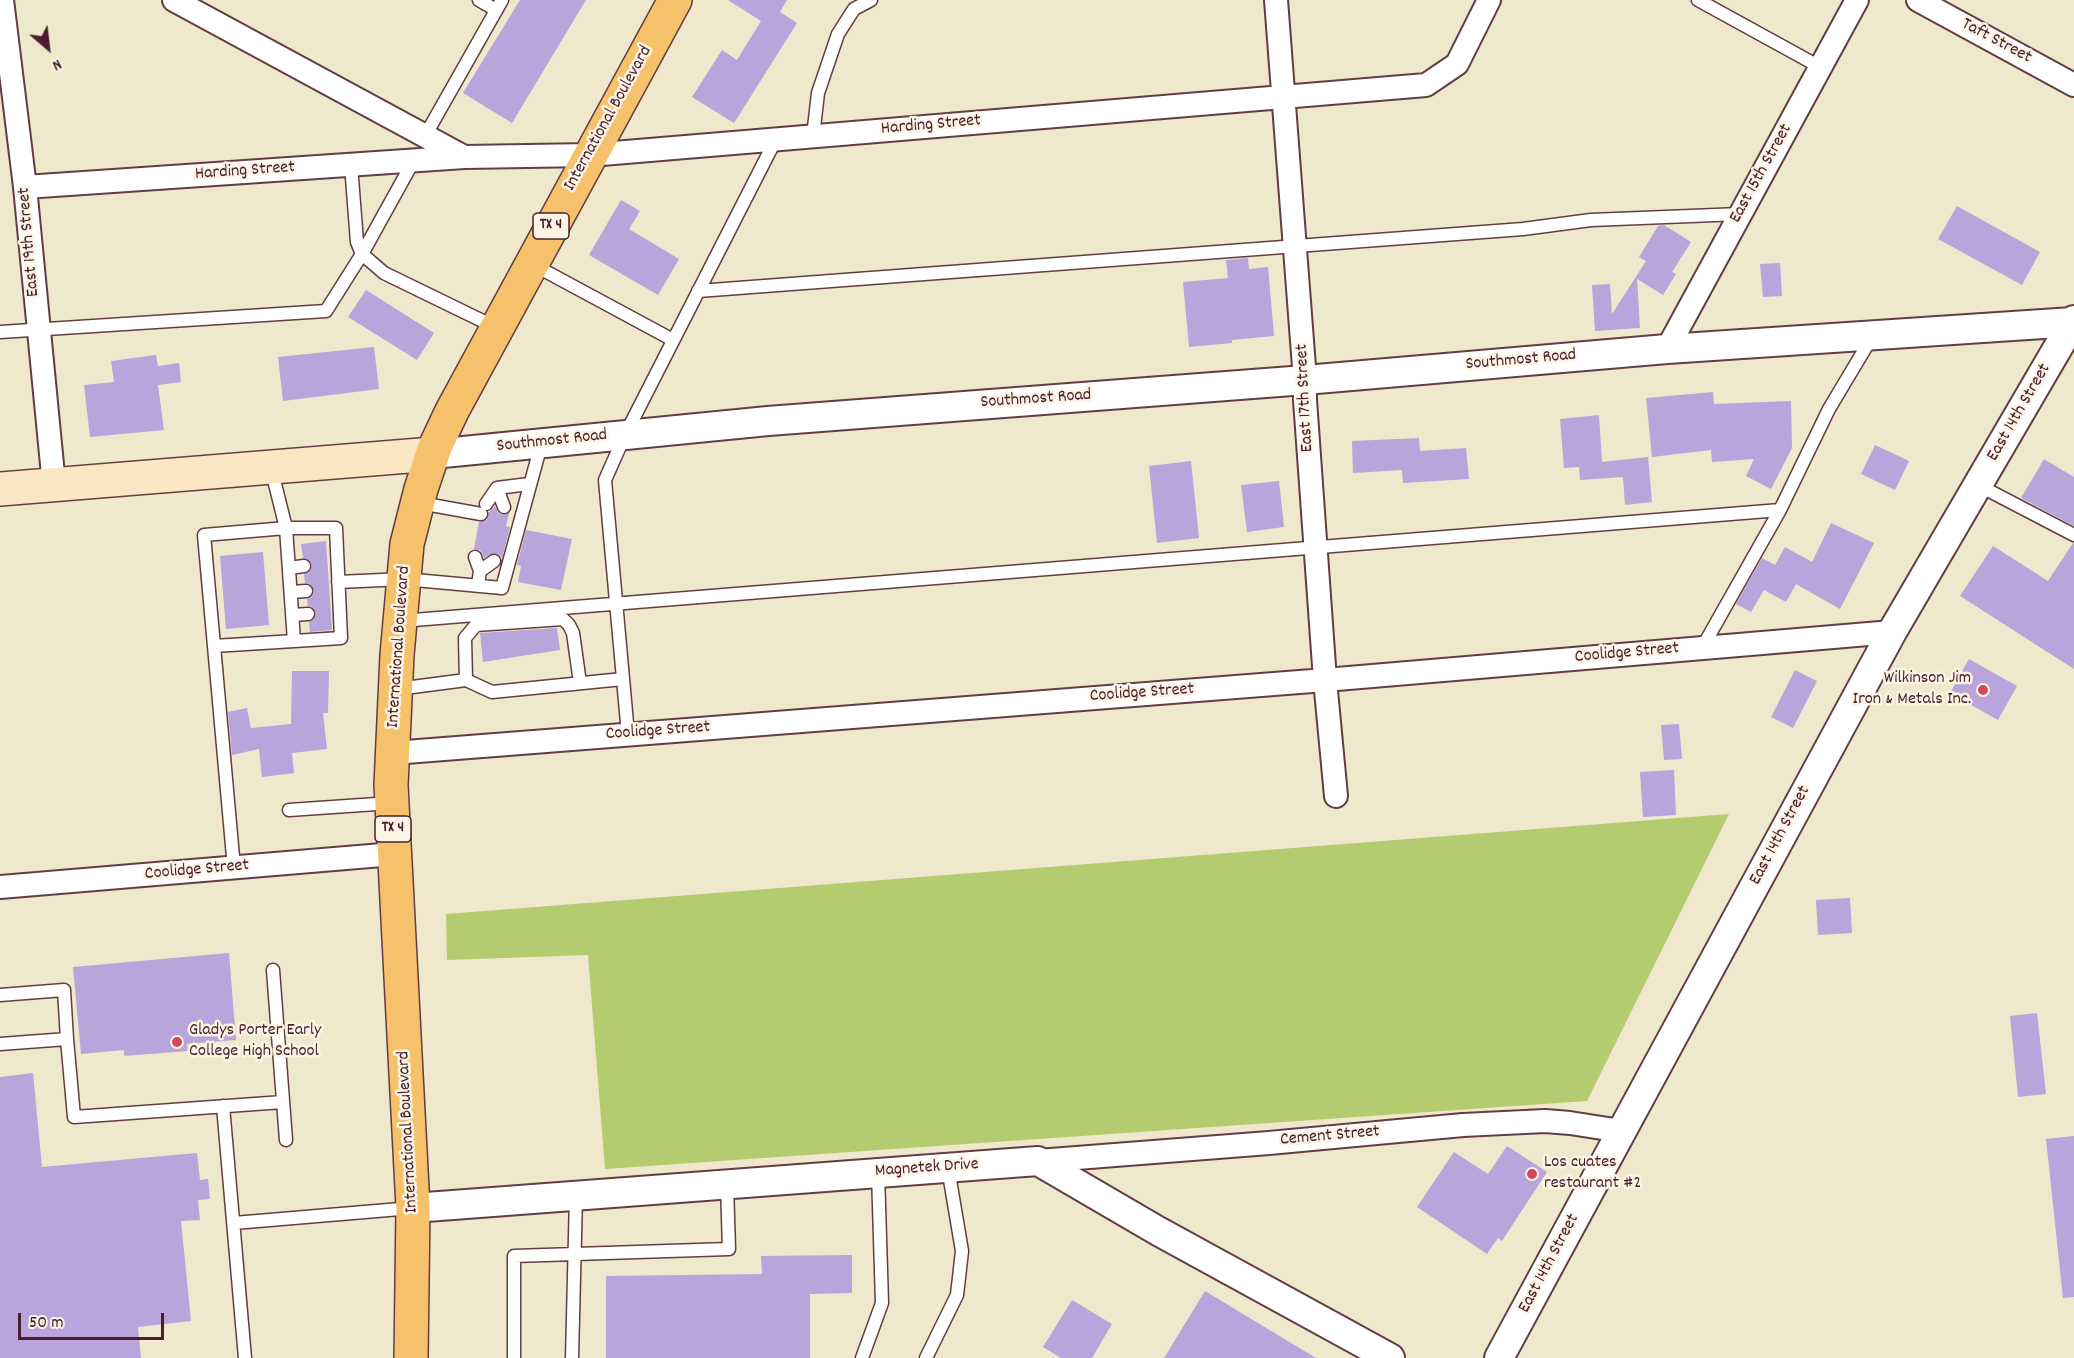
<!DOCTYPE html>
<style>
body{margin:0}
#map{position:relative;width:2074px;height:1358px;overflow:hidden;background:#efe8cc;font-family:Dekko,sans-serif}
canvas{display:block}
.north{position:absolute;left:18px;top:18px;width:60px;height:60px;-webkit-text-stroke:4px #fcf5e5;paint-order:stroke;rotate:152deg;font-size:16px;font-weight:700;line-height:24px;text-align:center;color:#4a1f2b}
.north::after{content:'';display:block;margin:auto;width:21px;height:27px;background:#4a1f2b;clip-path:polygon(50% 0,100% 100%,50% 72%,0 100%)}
.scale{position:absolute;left:18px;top:1313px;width:146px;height:27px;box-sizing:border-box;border:3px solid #4a1f2b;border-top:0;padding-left:8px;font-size:18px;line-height:21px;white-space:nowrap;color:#4a1f2b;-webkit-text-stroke:4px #fcf5e5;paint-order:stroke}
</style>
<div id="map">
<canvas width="2074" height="1358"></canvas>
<div class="north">N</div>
<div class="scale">50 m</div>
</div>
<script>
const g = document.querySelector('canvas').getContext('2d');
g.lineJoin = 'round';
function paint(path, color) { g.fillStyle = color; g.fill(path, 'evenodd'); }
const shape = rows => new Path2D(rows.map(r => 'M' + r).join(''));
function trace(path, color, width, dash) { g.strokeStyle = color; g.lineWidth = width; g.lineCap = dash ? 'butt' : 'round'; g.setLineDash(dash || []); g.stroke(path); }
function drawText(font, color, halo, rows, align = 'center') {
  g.font = font + ' Dekko,sans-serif'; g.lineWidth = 5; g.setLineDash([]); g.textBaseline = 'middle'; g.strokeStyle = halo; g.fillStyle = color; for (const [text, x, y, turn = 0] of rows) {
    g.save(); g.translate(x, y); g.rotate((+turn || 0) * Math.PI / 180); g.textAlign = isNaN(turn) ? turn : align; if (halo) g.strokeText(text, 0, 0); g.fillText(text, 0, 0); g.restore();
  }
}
const green = shape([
 [1729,814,1587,1101,605,1169,588,955,447,960,446,914]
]);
const building = shape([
 [520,0,586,0,512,123,463,93],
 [728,0,787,0,780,12,797,23,734,123,692,97,722,50,737,60,761,21],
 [621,200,640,211,629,229,679,259,658,295,589,255],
 [1957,206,2040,252,2022,285,1938,239],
 [1664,225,1691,242,1672,272,1676,274,1663,295,1637,279,1640,328,1595,331,1592,285,1610,284,1612,314,1646,261,1639,257,1658,226],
 [1248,258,1249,269,1268,267,1274,336,1232,340,1232,343,1189,347,1183,282,1228,278,1226,260],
 [1780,263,1782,296,1763,297,1760,264],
 [366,290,434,333,417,360,348,317],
 [374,347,379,389,283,401,278,357],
 [156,355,158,366,179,363,181,382,158,385,164,430,90,437,84,385,114,382,111,361],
 [1713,392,1714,404,1791,401,1792,448,1771,489,1746,476,1754,459,1712,462,1711,450,1652,457,1646,398],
 [1599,415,1602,462,1648,457,1652,502,1625,505,1623,477,1580,480,1579,467,1564,468,1560,419],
 [1419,438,1420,451,1466,448,1469,479,1403,483,1402,470,1353,473,1352,441],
 [1875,445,1909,461,1895,490,1861,474],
 [2044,459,2074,477,2074,526,2021,498],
 [1191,461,1199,538,1157,543,1149,466],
 [1279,481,1284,527,1247,532,1241,485],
 [495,506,499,514,503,515,509,513,506,526,510,527,502,558,498,554,494,553,484,558,480,550,474,549,479,522,487,520,489,512],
 [1831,523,1874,543,1840,609,1796,584,1786,602,1764,590,1751,612,1736,604,1762,558,1775,565,1785,547,1812,562],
 [526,530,572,539,561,590,518,582,521,566,517,565],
 [326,541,332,630,310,632,309,622,315,618,316,613,312,607,308,606,307,599,313,595,314,590,310,584,305,583,304,574,309,572,312,566,310,561,303,558,301,544],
 [2073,543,2074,543,2074,669,1960,596,1993,546,2048,581],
 [263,552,269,625,226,629,220,556],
 [557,628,560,650,483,662,480,633],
 [1969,659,2017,686,1998,720,1950,693],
 [1795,670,1817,681,1793,728,1771,717],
 [292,671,329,671,328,713,323,713,327,749,292,753,294,773,262,777,259,749,232,755,228,712,247,708,251,728,291,724],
 [1679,724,1682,759,1664,760,1661,725],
 [1674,770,1676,815,1643,817,1640,772],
 [1850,898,1852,933,1818,935,1816,900],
 [229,953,236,1040,187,1044,188,1051,124,1056,124,1050,81,1054,73,967],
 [2037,1013,2046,1094,2018,1097,2010,1016],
 [33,1073,42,1167,197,1153,200,1180,208,1179,210,1199,198,1200,200,1220,181,1221,191,1321,138,1327,141,1358,0,1358,0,1077],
 [2074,1136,2074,1297,2063,1298,2046,1139],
 [1507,1146,1547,1172,1502,1241,1498,1238,1487,1254,1417,1207,1454,1152,1488,1174],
 [852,1255,852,1293,810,1294,810,1358,606,1358,606,1276,762,1274,761,1256],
 [1205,1291,1316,1358,1164,1358],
 [1072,1300,1112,1324,1092,1358,1061,1358,1043,1347]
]);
const service = shape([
 [479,0,496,10],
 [1698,0,1820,67],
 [425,136,502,0],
 [813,136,818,93,838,34,854,9,871,0],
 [351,165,357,242,362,254,384,273,495,327],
 [532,264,673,340],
 [698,291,1523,229,1591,220,1740,214],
 [0,332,326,311,362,254,414,160],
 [1978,485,2074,535],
 [497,488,504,507],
 [420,503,481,514],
 [486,504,497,488,529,484],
 [475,557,480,571,478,585],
 [289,568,304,566],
 [480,571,494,561],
 [338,582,404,579,502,588,541,445],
 [291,592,306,591],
 [293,615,308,614],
 [401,621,1780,510,1829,409,1872,337],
 [214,646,294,641],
 [1702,648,1780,510],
 [466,680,465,638,476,625,563,619,569,625,573,633,580,683],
 [397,689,466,680,492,692,623,679],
 [628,734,605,480,625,435,776,139],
 [289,810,391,803],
 [234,868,204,535,286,528,294,641,341,638,336,528,286,528,271,468],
 [273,970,286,1140],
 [0,995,64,990,67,1039],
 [0,1044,67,1039,74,1117,283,1102],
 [223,1106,245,1358],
 [234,1223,412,1208],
 [514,1358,514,1256,729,1249,727,1185],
 [572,1358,576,1196],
 [862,1358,882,1303,878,1173],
 [926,1358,957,1295,962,1251,948,1168]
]);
const minor = shape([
 [2,0,25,187,54,485],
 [174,0,464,157],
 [1276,0,1305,380,1305,400,1325,680,1336,796],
 [1918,0,2074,85],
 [25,187,464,157,590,155,1426,85,1457,64,1489,0],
 [1667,349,1857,0],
 [393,753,1325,680,1892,632],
 [0,887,394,854],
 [1038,1161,1269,1143,1463,1125,1545,1121,1570,1123,1621,1131]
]);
const tertiary = shape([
 [433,454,768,421,1305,380,1667,349,2073,322],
 [413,1208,1038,1161,1158,1231,1390,1358],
 [1499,1358,1892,632,2074,320]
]);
const secondary = shape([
 [0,489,433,454]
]);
const primary = shape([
 [411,1358,413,1208,391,785,397,655,407,544,421,489,435,447,452,411,675,0]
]);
const markers = [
 [1983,690,6,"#d1495b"],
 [177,1042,6,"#d1495b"],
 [1532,1174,6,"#d1495b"]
];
const shields = [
 [551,226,36],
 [393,829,36]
];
const shieldNames = [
 ["TX 4",551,226],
 ["TX 4",393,829]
];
const streetNames = [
 ["Taft Street",1996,42,28],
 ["International Boulevard",609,119,-61],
 ["Harding Street",931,126,-5],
 ["Harding Street",245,172,-4],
 ["East 15th Street",1762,174,-61],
 ["East 19th Street",30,242,-95],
 ["Southmost Road",1521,361,-5],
 ["East 17th Street",1306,398,-93],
 ["Southmost Road",1036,400,-4],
 ["East 14th Street",2020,413,-60],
 ["Southmost Road",552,442,-6],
 ["International Boulevard",400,647,-86],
 ["Coolidge Street",1627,654,-5],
 ["Coolidge Street",1142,694,-4],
 ["Coolidge Street",658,732,-4],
 ["East 14th Street",1781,836,-62],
 ["Coolidge Street",197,871,-5],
 ["International Boulevard",409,1132,-93],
 ["Cement Street",1330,1137,-5],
 ["Magnetek Drive",927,1169,-4],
 ["East 14th Street",1550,1264,-62]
];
const poiNames = [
 ["Wilkinson Jim",1971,680,"right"],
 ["Iron & Metals Inc.",1971,701,"right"],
 ["Gladys Porter Early",189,1032],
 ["College High School",189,1053],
 ["Los cuates",1544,1164],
 ["restaurant #2",1544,1185]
];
paint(green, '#b5cb70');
paint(building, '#b9a4db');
trace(service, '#633d43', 15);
trace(minor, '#633d43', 26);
trace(tertiary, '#633d43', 32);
trace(secondary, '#633d43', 36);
trace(primary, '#633d43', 36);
trace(service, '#fff', 12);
trace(minor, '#fff', 22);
trace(tertiary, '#fff', 28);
trace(secondary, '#fbe6c4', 33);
trace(primary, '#f5c16b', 33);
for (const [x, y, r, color] of markers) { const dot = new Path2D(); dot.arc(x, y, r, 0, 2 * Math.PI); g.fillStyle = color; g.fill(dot); trace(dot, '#fcf5e5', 2); }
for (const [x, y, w] of shields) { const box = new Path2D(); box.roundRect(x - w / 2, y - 13, w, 26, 4.5); g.fillStyle = '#fcf5e5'; g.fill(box); trace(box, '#4a1f2b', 1.5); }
drawText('bold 16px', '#4a1f2b', null, shieldNames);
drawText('18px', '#4a1f2b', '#fcf5e5', streetNames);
drawText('18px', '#4a1f2b', '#fcf5e5', poiNames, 'left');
</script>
